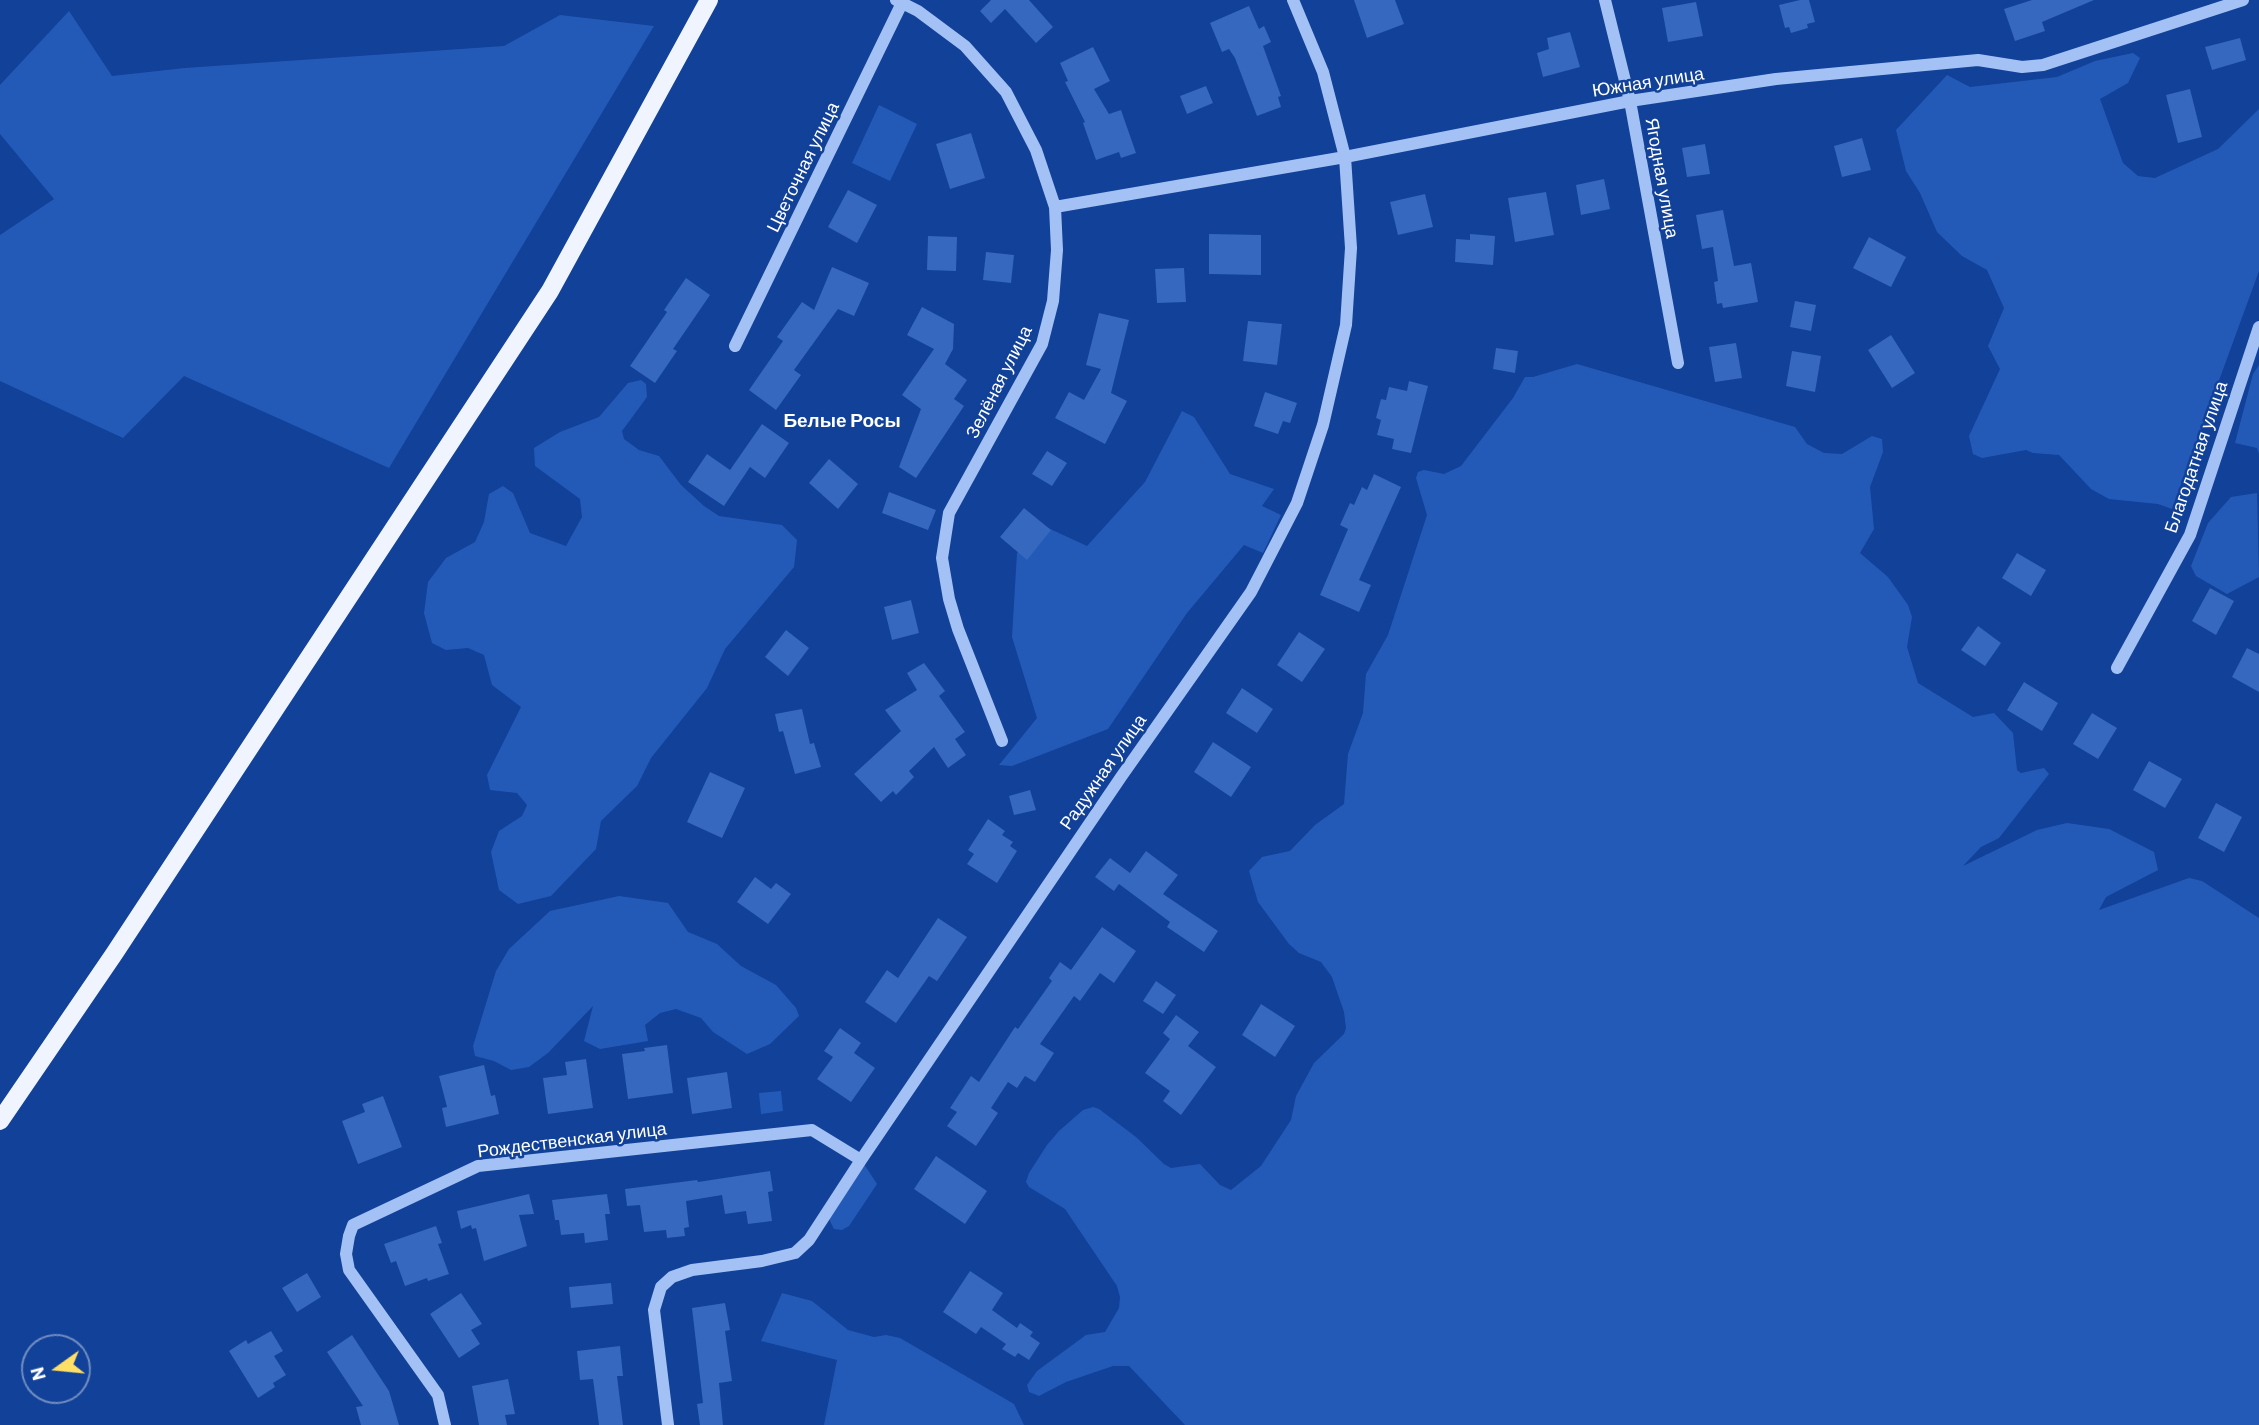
<!DOCTYPE html>
<meta charset="utf-8">
<style>
body{margin:0}
#map{position:relative;width:2259px;height:1425px;overflow:hidden;background:#114198;font-family:Barlow,sans-serif}
canvas{display:block}
.north{position:absolute;left:21px;top:1334px;width:70px;height:70px;box-sizing:border-box;background:#114198;border:2px solid #708dc1;border-radius:50%;rotate:255deg;font-size:19px;font-weight:700;line-height:28px;text-align:center;color:#fff}
.north::after{content:'';display:block;margin:auto;width:24px;height:32px;background:#ffdf65;clip-path:polygon(50% 0,100% 100%,50% 72%,0 100%)}
</style>
<div id="map">
<canvas width="2259" height="1425"></canvas>
<div class="north">N</div>
</div>
<script>
const g = document.querySelector('canvas').getContext('2d');
g.lineJoin = 'round';
function paint(path, color) { g.fillStyle = color; g.fill(path, 'evenodd'); }
const shape = rows => new Path2D(rows.map(r => 'M' + r).join(''));
function trace(path, color, width, dash) { g.strokeStyle = color; g.lineWidth = width; g.lineCap = dash ? 'butt' : 'round'; g.setLineDash(dash || []); g.stroke(path); }
function drawText(font, color, halo, rows, align = 'center') {
  g.font = font + ' Barlow,sans-serif'; g.lineWidth = 5; g.setLineDash([]); g.textBaseline = 'middle'; g.strokeStyle = halo; g.fillStyle = color; for (const [text, x, y, turn = 0] of rows) {
    g.save(); g.translate(x, y); g.rotate((+turn || 0) * Math.PI / 180); g.textAlign = isNaN(turn) ? turn : align; if (halo) g.strokeText(text, 0, 0); g.fillText(text, 0, 0); g.restore();
  }
}
const green = shape([
 [69,11,112,76,185,68,504,46,560,15,654,26,389,468,184,376,123,438,0,381,0,235,54,199,0,134,0,85],
 [2133,53,2140,58,2128,83,2100,99,2123,163,2138,176,2155,178,2218,149,2259,109,2259,271,2172,509,2158,504,2109,499,2091,489,2059,455,2033,453,2026,450,1982,458,1973,454,1969,436,2000,369,1988,346,2004,308,1987,270,1962,256,1937,232,1920,193,1906,171,1896,130,1947,75,1970,87,2057,77,2095,61],
 [879,105,917,124,890,181,852,163],
 [1577,364,1795,427,1807,444,1824,453,1842,454,1872,436,1882,439,1883,452,1870,487,1874,529,1860,553,1888,577,1908,605,1912,617,1907,647,1918,683,1973,717,1994,713,2013,733,2017,770,2021,773,2044,768,2049,774,1999,838,1981,847,1963,866,2037,830,2067,823,2109,829,2154,852,2158,870,2106,897,2099,910,2189,878,2202,881,2259,918,2259,1425,1185,1425,1129,1366,1113,1366,1066,1382,1039,1396,1029,1392,1027,1385,1037,1371,1086,1335,1105,1332,1119,1308,1120,1297,1117,1286,1065,1209,1029,1187,1026,1182,1029,1173,1047,1145,1059,1131,1083,1110,1093,1107,1099,1109,1136,1137,1164,1164,1171,1168,1200,1164,1220,1185,1231,1190,1261,1166,1291,1120,1296,1096,1314,1063,1344,1034,1346,1028,1344,1012,1332,977,1321,962,1299,953,1289,944,1258,902,1249,871,1262,857,1290,851,1315,825,1344,804,1348,754,1363,713,1366,674,1388,635,1427,515,1416,478,1418,472,1424,470,1444,474,1461,466,1513,398,1525,377,1533,377],
 [2259,365,2259,454,2257,448,2235,443,2253,374],
 [641,380,646,384,647,397,622,431,624,439,639,450,659,456,681,485,704,506,719,516,782,525,797,540,794,567,725,649,707,688,651,758,637,786,601,821,596,849,551,896,518,904,499,890,491,852,499,831,522,816,527,805,517,793,490,790,487,775,521,707,492,685,484,655,468,648,446,650,432,643,424,613,428,582,446,558,475,542,484,522,489,494,503,486,513,493,530,533,566,546,582,517,580,499,535,466,534,448,560,432,599,417,628,383],
 [1182,411,1194,417,1230,474,1274,489,1262,506,1281,515,1263,553,1244,545,1187,613,1108,729,1012,766,999,765,1037,718,1012,637,1017,553,1048,528,1087,546,1145,482],
 [2257,493,2259,577,2227,594,2196,576,2191,566,2208,523,2231,497],
 [619,896,668,903,688,932,717,944,741,966,776,985,796,1008,799,1016,770,1044,747,1054,713,1032,701,1018,676,1009,660,1013,645,1025,648,1041,600,1049,584,1041,593,1006,548,1053,529,1067,511,1070,494,1061,475,1056,473,1046,496,971,509,949,550,911],
 [781,1091,783,1111,761,1114,759,1093],
 [864,1164,877,1184,849,1226,842,1230,834,1229,829,1219],
 [782,1293,812,1301,848,1330,874,1337,886,1335,900,1338,1014,1404,1024,1425,824,1425,837,1360,761,1341]
]);
const building = shape([
 [991,0,1029,0,1053,27,1036,43,1005,9,991,23,980,11],
 [1354,0,1395,0,1404,24,1367,38],
 [1800,0,1809,0,1815,22,1807,24,1808,28,1791,33,1789,27,1785,28,1779,5],
 [2032,0,2094,0,2042,22,2045,31,2015,41,2004,9],
 [1696,2,1703,36,1668,42,1662,8],
 [1249,6,1259,29,1264,26,1271,42,1263,46,1281,96,1278,97,1281,107,1257,116,1235,58,1229,49,1222,52,1210,23],
 [1570,32,1580,67,1543,77,1537,53,1549,49,1547,38],
 [2240,38,2246,60,2212,70,2205,47],
 [1093,47,1110,81,1094,89,1109,114,1121,110,1136,153,1121,158,1119,152,1096,160,1083,123,1085,122,1065,82,1068,81,1060,63],
 [1206,86,1213,103,1187,114,1180,96],
 [2190,89,2202,137,2178,143,2166,95],
 [971,133,985,178,950,189,936,144],
 [1862,138,1871,170,1842,177,1834,146],
 [1705,144,1710,174,1687,177,1682,148],
 [1604,179,1610,209,1581,215,1576,185],
 [848,190,877,205,857,243,828,227],
 [1546,192,1554,235,1515,242,1508,198],
 [1425,194,1433,227,1398,235,1390,202],
 [1723,210,1734,266,1751,263,1758,302,1723,308,1722,303,1717,304,1714,282,1718,281,1713,247,1702,249,1696,215],
 [1209,234,1261,235,1261,275,1209,274],
 [1470,234,1495,236,1493,265,1455,262,1456,239,1470,240],
 [928,236,957,237,956,271,927,270],
 [1869,237,1906,257,1891,287,1853,268],
 [986,252,1014,255,1011,283,983,280],
 [832,267,869,283,854,316,838,309,794,370,801,375,776,410,749,390,783,341,777,337,802,302,814,310],
 [1184,268,1186,302,1157,303,1155,269],
 [686,278,710,295,673,349,677,351,655,383,630,366,667,312,664,310],
 [1795,301,1816,305,1811,331,1790,327],
 [922,307,954,324,953,349,945,364,967,380,954,399,964,406,916,478,899,467,921,409,902,395,934,349,907,335],
 [1099,313,1129,320,1111,393,1127,401,1105,444,1055,418,1069,392,1084,400,1101,369,1086,365],
 [1248,321,1282,324,1277,365,1243,361],
 [1891,335,1915,373,1892,388,1868,350],
 [1736,343,1742,378,1715,382,1709,347],
 [1496,348,1518,351,1515,373,1493,369],
 [1792,351,1821,356,1815,392,1786,386],
 [1409,381,1428,386,1411,453,1392,449,1394,439,1377,435,1381,420,1376,418,1381,399,1386,400,1389,387,1407,391],
 [1265,392,1297,403,1290,423,1283,421,1278,434,1254,426],
 [762,424,789,443,765,478,750,467,724,506,688,482,707,454,730,470],
 [1047,451,1067,463,1052,486,1032,474],
 [829,459,858,484,838,509,809,483],
 [1374,474,1401,487,1359,580,1371,585,1359,612,1320,595,1348,529,1340,525,1350,503,1354,505,1362,487,1367,490],
 [889,492,936,510,928,530,882,513],
 [1024,508,1051,530,1027,560,1000,537],
 [2017,553,2046,570,2031,596,2002,578],
 [2210,588,2234,601,2216,635,2192,621],
 [911,600,919,633,892,640,884,607],
 [1978,626,2001,643,1985,666,1961,650],
 [786,630,809,648,788,676,765,657],
 [1299,632,1325,649,1302,682,1277,665],
 [2247,648,2259,654,2259,692,2232,677],
 [924,663,945,691,939,696,965,732,955,739,966,755,948,768,934,747,909,771,914,777,896,795,893,791,881,802,854,774,901,731,885,710,917,690,907,673],
 [2024,682,2058,703,2042,731,2007,710],
 [1242,688,1273,709,1257,733,1226,713],
 [802,709,810,744,814,743,821,767,795,774,783,731,779,732,775,714],
 [2092,713,2117,728,2098,759,2073,744],
 [1213,742,1251,767,1231,797,1194,772],
 [2149,761,2182,779,2165,808,2133,790],
 [710,772,745,788,722,838,687,822],
 [1030,790,1036,810,1014,815,1009,796],
 [2216,803,2242,817,2224,852,2198,838],
 [988,819,1005,831,1002,835,1013,842,1010,846,1017,851,997,883,967,864,974,854,968,850],
 [1146,851,1178,875,1163,894,1218,931,1204,952,1167,927,1170,922,1119,884,1114,891,1095,877,1110,858,1130,873],
 [755,877,771,889,776,883,791,894,768,924,737,902],
 [938,918,967,937,937,981,929,976,896,1023,865,1002,887,970,898,978],
 [1102,927,1136,951,1114,983,1100,973,1080,1001,1074,996,1040,1044,1054,1053,1035,1082,1025,1076,1017,1088,1008,1082,991,1108,998,1113,976,1146,947,1126,957,1112,950,1108,971,1076,979,1082,1015,1027,1018,1029,1052,981,1049,978,1060,962,1071,970],
 [1156,981,1176,995,1163,1014,1143,1001],
 [1261,1004,1295,1026,1275,1057,1242,1035],
 [1176,1015,1199,1032,1188,1046,1216,1067,1181,1115,1163,1101,1170,1091,1145,1073,1170,1039,1163,1033],
 [840,1028,861,1043,854,1053,875,1068,851,1102,817,1079,833,1057,824,1051],
 [667,1045,673,1093,628,1099,622,1054,645,1051,644,1048],
 [586,1059,593,1108,548,1114,543,1078,567,1075,565,1062],
 [484,1065,491,1096,495,1095,499,1114,446,1127,442,1108,447,1107,439,1076],
 [727,1072,732,1108,692,1114,687,1078],
 [383,1096,402,1147,358,1164,342,1121,365,1112,362,1104],
 [936,1156,987,1191,965,1224,914,1189],
 [770,1171,773,1191,768,1192,772,1221,748,1224,746,1211,725,1214,722,1195,686,1201,689,1227,684,1228,685,1236,667,1238,666,1230,644,1232,640,1205,627,1206,625,1189,697,1180,698,1182],
 [529,1194,534,1214,519,1215,527,1246,484,1261,476,1228,472,1229,471,1225,461,1229,457,1211],
 [607,1194,610,1214,605,1214,608,1240,585,1243,584,1233,561,1235,559,1220,555,1220,552,1200],
 [436,1226,442,1243,438,1244,449,1274,428,1281,427,1278,405,1286,396,1261,391,1263,384,1244],
 [970,1271,1003,1293,992,1310,1017,1328,1020,1323,1033,1332,1030,1336,1040,1343,1029,1360,1018,1353,1015,1357,1002,1349,1006,1344,981,1327,976,1334,943,1312],
 [307,1273,321,1297,297,1312,282,1288],
 [611,1283,613,1304,571,1308,569,1287],
 [461,1293,482,1324,471,1330,480,1344,459,1358,430,1314],
 [725,1303,730,1330,725,1331,732,1381,719,1383,723,1425,700,1425,697,1404,703,1403,692,1308],
 [271,1331,283,1351,274,1356,286,1375,273,1383,275,1387,258,1398,229,1351,246,1340,248,1344],
 [352,1335,389,1391,399,1425,361,1425,356,1407,363,1406,327,1352],
 [620,1346,623,1376,617,1376,623,1425,599,1425,593,1379,580,1380,577,1351],
 [508,1379,515,1414,505,1415,507,1425,479,1425,472,1386]
]);
const minor = shape([
 [896,0,918,11,965,46,1006,92,1036,150,1055,207,1057,250,1053,301,1042,344,949,513,942,558,949,599,958,629,1002,741],
 [1605,0,1630,101,1678,363],
 [1055,207,1345,157,1630,101,1776,79,1978,60,2022,67,2043,65,2243,0],
 [735,346,902,3],
 [2117,668,2190,535,2259,327],
 [445,1425,438,1395,349,1270,346,1254,349,1236,353,1225,478,1166,812,1130,861,1160],
 [668,1425,654,1310,661,1287,672,1277,692,1270,762,1261,795,1253,809,1240,861,1160,1121,777,1251,592,1297,503,1323,425,1346,325,1351,248,1345,157,1323,72,1293,0]
]);
const major = shape([
 [0,1121,114,954,550,291,709,0]
]);
const streetNames = [
 ["Южная улица",1648,82,-9],
 ["Цветочная улица",803,167,-64],
 ["Ягодная улица",1662,178,80],
 ["Зелёная улица",999,382,-63],
 ["Благодатная улица",2196,457,-71],
 ["Радужная улица",1103,772,-55],
 ["Рождественская улица",572,1140,-7]
];
const neighbourhoodNames = [
 ["Белые Росы",842,421]
];
paint(green, '#245ab7');
paint(building, '#3568be');
trace(minor, '#a3c1f4', 12);
trace(major, '#eff4ff', 18);
drawText('18px', '#fff', '#114198', streetNames);
drawText('bold 19px', '#fff', '#114198', neighbourhoodNames);
</script>
